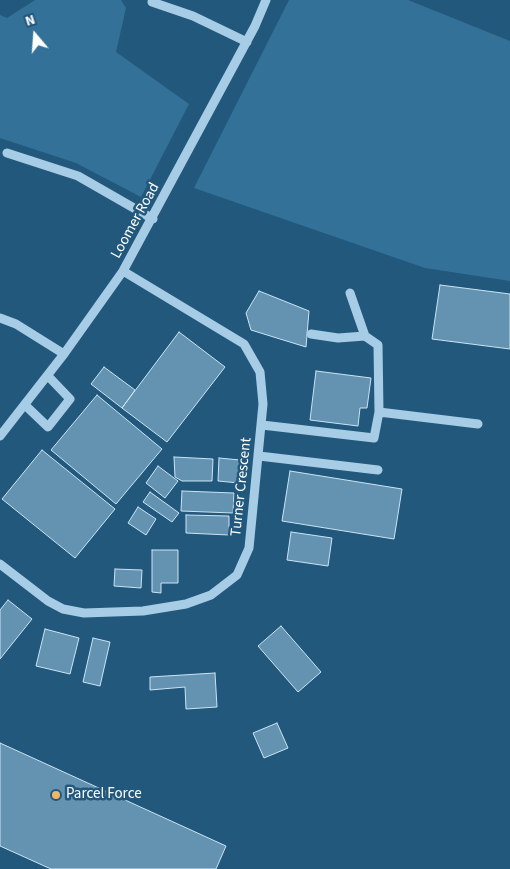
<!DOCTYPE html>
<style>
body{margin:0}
#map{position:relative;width:510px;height:869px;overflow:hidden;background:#23587d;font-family:"Source Sans 3",sans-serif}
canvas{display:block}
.north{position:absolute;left:10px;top:10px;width:50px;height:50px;-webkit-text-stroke:4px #23587d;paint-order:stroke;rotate:342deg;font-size:14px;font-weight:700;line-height:20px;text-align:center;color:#fff}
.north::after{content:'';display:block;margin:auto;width:18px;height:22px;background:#fff;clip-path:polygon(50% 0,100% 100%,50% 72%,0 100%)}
</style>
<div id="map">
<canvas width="510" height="869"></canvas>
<div class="north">N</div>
</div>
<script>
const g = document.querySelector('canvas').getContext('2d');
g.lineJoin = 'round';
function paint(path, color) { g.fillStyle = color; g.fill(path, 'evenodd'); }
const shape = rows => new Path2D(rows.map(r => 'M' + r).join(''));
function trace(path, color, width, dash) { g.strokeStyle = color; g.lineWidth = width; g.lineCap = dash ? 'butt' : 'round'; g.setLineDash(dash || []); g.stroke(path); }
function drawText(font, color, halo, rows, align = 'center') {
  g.font = font + ' "Source Sans 3",sans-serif'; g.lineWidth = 5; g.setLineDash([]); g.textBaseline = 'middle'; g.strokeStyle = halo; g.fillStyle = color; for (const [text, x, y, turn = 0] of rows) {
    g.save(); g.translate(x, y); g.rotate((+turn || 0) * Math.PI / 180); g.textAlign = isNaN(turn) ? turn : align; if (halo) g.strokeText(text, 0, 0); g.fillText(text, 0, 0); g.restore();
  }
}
const green = shape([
 [35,0,121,0,126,8,116,52,189,104,141,197,76,163,0,138,0,15,7,18],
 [289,0,408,0,510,41,510,281,425,268,194,188]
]);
const building = shape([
 [440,285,510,294,510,349,432,339,440,285],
 [259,291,309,311,306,347,251,330,246,313,259,291],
 [179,332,225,367,167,442,122,408,179,332],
 [104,367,135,390,122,408,91,384,104,367],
 [316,371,371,378,367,408,360,408,358,426,310,420,316,371],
 [97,395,162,449,116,504,51,450,97,395],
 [42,450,115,509,75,558,2,499,42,450],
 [174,457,213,459,212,481,182,481,175,477,174,457],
 [219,458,240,460,239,483,218,481,219,458],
 [158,466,178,481,165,498,146,483,158,466],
 [290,471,402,489,394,539,282,521,290,471],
 [182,491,234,493,233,513,181,511,182,491],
 [150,492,179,513,172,522,143,502,150,492],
 [138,507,156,519,146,535,128,523,138,507],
 [186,515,229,516,229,535,186,533,186,515],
 [291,532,332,538,328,566,287,560,291,532],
 [152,550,178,550,178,583,161,583,161,593,152,592,152,550],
 [115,569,142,570,141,588,114,586,115,569],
 [8,600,32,619,0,659,0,610,8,600],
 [281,626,321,672,298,692,258,646,281,626],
 [45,629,79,638,70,674,36,666,45,629],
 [93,638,110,642,100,686,83,682,93,638],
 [215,673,217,707,186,709,185,687,150,690,150,677,215,673],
 [277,723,288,748,264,758,253,733,277,723],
 [0,743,226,846,216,869,51,869,0,846,0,743]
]);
const minor = shape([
 [152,2,193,16,247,42],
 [7,153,78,176,153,219],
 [0,318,16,324,64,354],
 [311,334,338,338,365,336],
 [25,405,48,427,70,399,48,376],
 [379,412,478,424],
 [262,425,374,438,379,412,378,345,365,336,350,293],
 [0,436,64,354,123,271,255,26,266,0],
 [259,456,378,470],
 [0,564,48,601,63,609,84,613,143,611,186,604,211,595,237,575,249,548,263,404,260,372,244,344,123,271]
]);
const markers = [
 [56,795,5,"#f1b56a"]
];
const streetNames = [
 ["Loomer Road",136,221,-61],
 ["Turner Crescent",242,487,-84]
];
const poiNames = [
 ["Parcel Force",66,795]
];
paint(green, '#337199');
paint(building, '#6493b2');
trace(building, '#cae4f5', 1);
trace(minor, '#a7cde6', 9);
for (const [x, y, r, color] of markers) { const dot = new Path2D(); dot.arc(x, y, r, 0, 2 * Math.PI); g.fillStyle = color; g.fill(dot); trace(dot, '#23587d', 2); }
drawText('15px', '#fff', '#23587d', streetNames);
drawText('15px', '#fff', '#23587d', poiNames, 'left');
</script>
